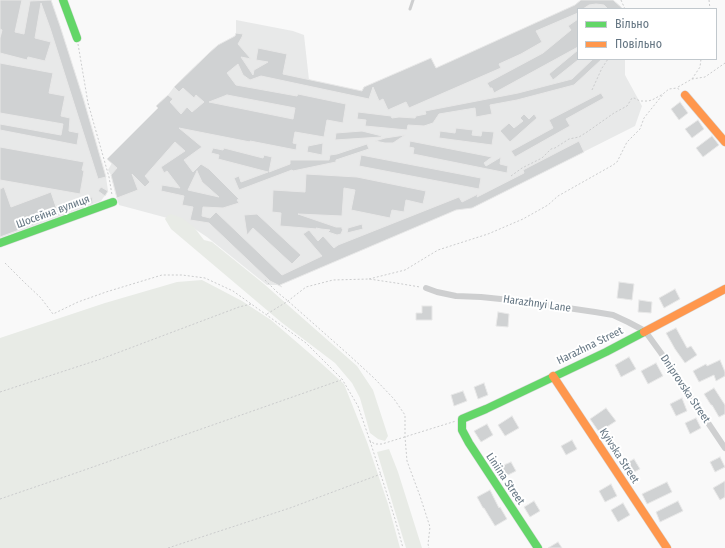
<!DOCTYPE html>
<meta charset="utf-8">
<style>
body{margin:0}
#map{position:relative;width:725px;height:548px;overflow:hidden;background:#f9f9f9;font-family:"Fira Sans Condensed",sans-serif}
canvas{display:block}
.legend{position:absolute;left:577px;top:8px;width:140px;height:52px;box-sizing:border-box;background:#fff;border:1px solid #c1c8cd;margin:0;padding:5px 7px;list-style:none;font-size:12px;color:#657683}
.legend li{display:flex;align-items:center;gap:8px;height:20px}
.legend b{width:20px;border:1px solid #c1c8cd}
</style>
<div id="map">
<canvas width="725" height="548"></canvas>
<ul class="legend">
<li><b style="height:5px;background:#63d668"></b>Вільно</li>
<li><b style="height:5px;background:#ff974d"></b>Повільно</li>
</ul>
</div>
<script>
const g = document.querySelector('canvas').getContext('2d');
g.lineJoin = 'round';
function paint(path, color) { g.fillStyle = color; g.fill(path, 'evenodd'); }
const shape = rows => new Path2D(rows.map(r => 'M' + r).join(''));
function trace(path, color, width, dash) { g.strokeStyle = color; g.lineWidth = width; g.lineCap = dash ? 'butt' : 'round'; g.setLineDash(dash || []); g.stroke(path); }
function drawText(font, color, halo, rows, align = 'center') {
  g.font = font + ' "Fira Sans Condensed",sans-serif'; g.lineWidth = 4; g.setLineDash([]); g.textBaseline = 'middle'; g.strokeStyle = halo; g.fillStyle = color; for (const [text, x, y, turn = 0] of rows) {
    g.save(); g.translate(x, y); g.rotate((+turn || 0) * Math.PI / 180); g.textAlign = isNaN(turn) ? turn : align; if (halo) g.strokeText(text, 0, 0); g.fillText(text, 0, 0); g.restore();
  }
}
const built = shape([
 [0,0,51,0,60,26,84,101,106,177,108,191,101,201,0,238],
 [581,0,613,0,620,6,621,9,578,9,578,59,625,59,625,75,642,106,635,126,472,208,456,210,278,285,267,285,207,237,186,223,119,205,115,192,111,175,108,170,112,163,107,159,158,108,156,106,168,95,174,87,209,53,218,45,235,36,236,33,236,20,293,31,304,35,309,80,362,91,364,87,436,68,575,5]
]);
const green = shape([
 [171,214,182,218,194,227,200,235,204,240,212,242,264,284,357,366,373,390,388,436,385,441,378,439,370,433,360,398,352,383,335,363,281,322,171,229,165,219,167,216],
 [202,280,242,301,271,320,322,364,344,384,367,442,388,504,400,548,0,548,0,338,105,303,177,282],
 [389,449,398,472,422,548,406,548,377,452]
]);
const building = shape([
 [0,0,22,0,15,32,24,34,30,1,51,0,60,26,84,101,106,177,98,179,50,28,41,3,35,38,51,42,45,61,28,57,27,60,0,53,0,38,2,30,0,29,0,0],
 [581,0,613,0,623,9,608,9,604,5,596,4,589,5,583,9,578,9,578,13,536,31,542,42,521,54,499,64,501,68,409,108,406,102,388,110,383,99,379,101,373,87,369,99,261,76,250,80,243,75,238,64,227,73,236,85,297,96,298,94,346,104,343,123,327,120,324,137,295,132,293,143,297,144,296,150,250,141,250,142,179,128,202,147,184,160,193,172,201,164,209,169,239,199,237,200,239,203,223,208,203,207,202,216,210,218,216,212,282,275,322,256,303,234,309,230,318,241,323,236,334,248,338,245,459,197,462,202,478,194,477,197,524,173,523,170,579,141,584,152,472,208,456,210,280,285,282,287,270,281,209,223,190,220,193,207,182,205,184,196,161,191,162,185,180,188,167,171,164,173,161,167,185,151,175,142,145,176,150,182,145,187,132,174,138,190,117,198,111,175,117,168,107,159,158,108,156,106,168,95,173,99,170,102,181,114,187,107,192,112,204,102,196,95,194,98,183,88,179,92,174,87,209,53,218,45,235,36,236,33,243,34,242,37,238,44,251,59,241,57,253,75,254,70,268,62,256,60,258,48,287,54,283,74,362,91,364,87,431,58,436,68,575,5,581,0],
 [227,95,295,108,293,119,209,102,227,95],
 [197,171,202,182,219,197,188,190,197,171],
 [578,19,578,47,494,93,492,88,490,88,487,83,543,53,571,30,568,26,578,19],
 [578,50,578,60,553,80,549,74,578,50],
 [593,59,602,59,574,85,517,100,490,105,492,114,476,117,475,108,439,114,433,123,424,126,408,125,407,130,365,126,366,120,357,119,358,112,391,116,392,118,399,117,415,118,416,116,426,114,425,111,518,93,572,79,593,59],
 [0,63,53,73,49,93,65,96,61,116,70,118,69,131,79,133,77,145,0,130,0,124,61,135,63,124,0,113,0,63],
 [601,93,604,98,566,119,570,126,515,157,511,151,553,128,549,120,601,93],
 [680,102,688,113,679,120,671,109,680,102],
 [524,114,529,119,534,114,537,118,510,142,500,131,509,123,514,128,523,121,520,118,524,114],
 [698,120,704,129,692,138,685,129,698,120],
 [456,128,473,130,472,135,481,136,482,131,494,132,492,145,439,138,440,131,455,133,456,128],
 [362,131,382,136,381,137,335,140,336,133,362,131],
 [405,135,393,143,385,143,375,141,385,138,405,135],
 [712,136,719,145,703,157,696,148,712,136],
 [410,141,492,157,484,163,486,166,501,157,500,164,508,166,507,173,413,154,414,148,409,147,410,141],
 [323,143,322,155,307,152,308,146,323,143],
 [367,144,369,149,336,160,336,162,293,171,292,170,239,190,234,178,239,176,241,182,268,172,218,159,219,155,211,153,213,148,223,150,224,148,263,158,264,155,272,157,269,172,290,164,290,160,329,160,330,155,337,154,367,144],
 [0,147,84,162,82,170,84,171,80,194,0,180,0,147],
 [361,155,481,178,479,189,359,166,361,155],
 [306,174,357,177,426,191,423,204,406,200,404,212,392,210,390,218,351,210,355,190,344,188,342,216,298,214,336,227,342,227,342,229,343,229,341,234,337,235,328,232,330,230,321,229,316,228,317,229,280,226,281,213,272,212,273,190,305,192,306,174],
 [4,187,11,207,51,192,57,210,92,197,93,203,0,237,0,189,4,187],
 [101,187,108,191,105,196,98,191,101,187],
 [257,214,301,255,292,264,253,228,247,235,244,215,257,214],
 [362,224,363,229,347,233,348,228,362,224],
 [619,282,634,284,632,300,617,298,619,282],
 [675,289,680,299,664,308,659,298,675,289],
 [639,300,652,302,651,313,638,312,639,300],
 [422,306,432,306,432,320,416,320,416,313,422,313,422,306],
 [498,312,509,314,508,327,496,326,498,312],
 [676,328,687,348,691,346,697,355,685,363,675,349,666,333,676,328],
 [629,357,636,369,621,377,615,365,629,357],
 [720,360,725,372,725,376,716,381,714,375,699,382,693,371,706,364,707,366,720,360],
 [656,363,663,376,648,384,641,371,656,363],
 [484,383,488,395,478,399,474,387,484,383],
 [714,388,725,405,725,414,719,417,712,405,711,405,704,394,714,388],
 [463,391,467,401,454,406,451,395,463,391],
 [682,398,687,411,676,416,670,404,682,398],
 [606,408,616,421,599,432,590,419,606,408],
 [512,416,519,428,505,436,498,425,512,416],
 [696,418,701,428,690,434,685,423,696,418],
 [487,424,493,435,481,442,474,431,487,424],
 [572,440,577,449,566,455,561,446,572,440],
 [720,457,725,467,715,472,710,462,720,457],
 [634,459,640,469,628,475,623,465,634,459],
 [511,462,516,471,504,477,499,467,511,462],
 [725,481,725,497,720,500,713,488,725,481],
 [667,482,672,492,647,504,642,494,667,482],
 [611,484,617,496,605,502,599,491,611,484],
 [490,490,499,508,500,507,507,519,495,526,484,508,483,508,477,497,490,490],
 [534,501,540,511,530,517,524,507,534,501],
 [678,501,683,511,660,522,656,512,678,501],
 [623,503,630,515,618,522,611,510,623,503],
 [558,542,562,548,548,548,558,542]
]);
const path = shape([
 [621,0,625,9],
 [709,0,710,9],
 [78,44,88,103,109,177,112,195],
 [692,79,700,67,701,59],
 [678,87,692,79,705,77,725,63],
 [592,90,602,68,608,59],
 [511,176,522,168,542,158,551,149,555,148,569,139,579,137,587,132,614,113,627,106,632,98,634,98,640,101,648,101,652,100,663,94],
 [5,263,25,283,41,298,53,314,78,302,106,292,162,275,182,275,205,278,233,291,306,343,342,379,358,406,370,441,375,444,382,444,456,421],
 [369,279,405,270,438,250,488,234,523,219,548,205,558,196,613,165,617,162,627,142,640,129,644,118,664,93,669,89,677,88,680,90],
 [265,280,277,292,288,301,349,355,374,378,394,399,405,415,405,437,407,461,420,496,430,527,428,544,429,548],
 [267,314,288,301,306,287,333,280,369,279,396,283,420,287],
 [0,392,101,359,239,307,251,304],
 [370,441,395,519,403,548],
 [0,499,73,474,341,380],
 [168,548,290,508,381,474]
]);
const lane = shape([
 [410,9,413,0]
]);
const street = shape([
 [426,288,437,292,456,296,481,297,520,301,595,312,613,315,628,322,645,331,661,353,725,448]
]);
const fast = shape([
 [63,0,77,38],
 [0,243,113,202],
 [538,548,469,443,462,430,462,419,486,409,606,352,644,332]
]);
const slow = shape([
 [685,95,725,142],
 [644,332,725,289],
 [553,376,667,548]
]);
const streetNames = [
 ["Шосейна вулиця",53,212,-20],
 ["Harazhnyi Lane",537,304,8],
 ["Harazhna Street",590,346,-26],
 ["Dniprovska Street",685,389,56],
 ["Kyivska Street",619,456,57],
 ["Liniina Street",505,479,56]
];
paint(built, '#e8e9e9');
paint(green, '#e8ebe6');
paint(building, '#d0d2d3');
trace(building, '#e8e8e8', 1);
trace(fast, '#d5d6d7', 9);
trace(slow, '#d5d6d7', 9);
trace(path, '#cbcccd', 1, [2, 2]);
trace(lane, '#cecfd0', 3);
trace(street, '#cecfd0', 6);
trace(fast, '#63d668', 8);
trace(slow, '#ff974d', 8);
drawText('11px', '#657683', '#fff', streetNames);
</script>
